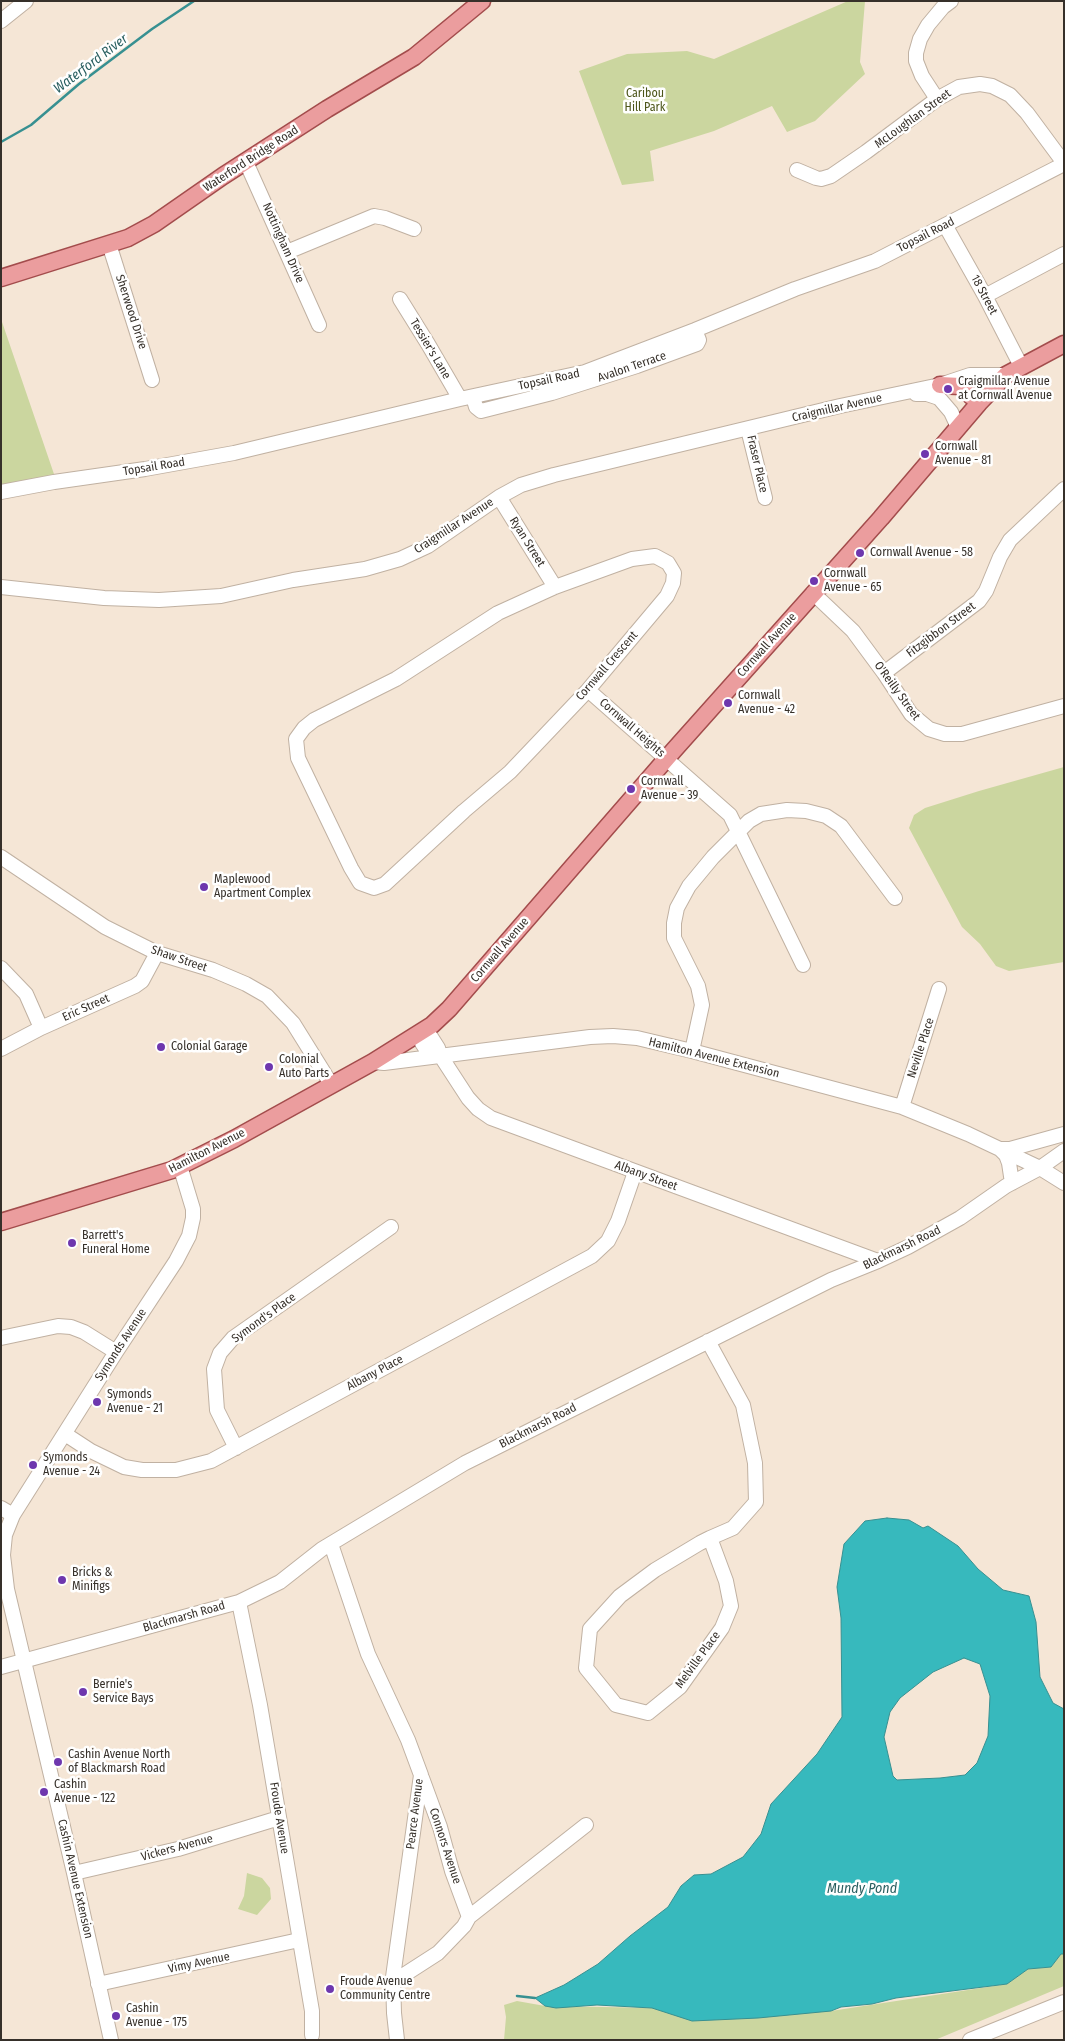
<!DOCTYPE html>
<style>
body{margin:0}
#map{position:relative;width:1065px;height:2041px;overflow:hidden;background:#f5e6d6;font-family:"Fira Sans Condensed",sans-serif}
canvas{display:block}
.frame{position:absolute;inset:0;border:2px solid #36302a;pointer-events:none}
</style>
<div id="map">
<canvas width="1065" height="2041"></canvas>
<div class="frame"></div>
</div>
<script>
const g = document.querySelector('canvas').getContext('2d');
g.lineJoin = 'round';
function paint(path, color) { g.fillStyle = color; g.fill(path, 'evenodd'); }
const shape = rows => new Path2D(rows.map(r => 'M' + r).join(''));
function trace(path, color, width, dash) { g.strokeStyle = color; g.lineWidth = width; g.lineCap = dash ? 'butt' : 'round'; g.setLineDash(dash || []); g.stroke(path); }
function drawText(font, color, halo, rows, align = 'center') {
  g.font = font + ' "Fira Sans Condensed",sans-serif'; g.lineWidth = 5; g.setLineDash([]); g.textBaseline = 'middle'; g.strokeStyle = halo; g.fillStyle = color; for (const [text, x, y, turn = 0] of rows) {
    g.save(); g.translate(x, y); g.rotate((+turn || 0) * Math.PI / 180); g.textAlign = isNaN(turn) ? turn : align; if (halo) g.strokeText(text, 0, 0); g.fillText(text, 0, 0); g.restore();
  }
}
const green = shape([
 [848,1,865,1,860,62,865,74,815,121,787,132,772,106,714,131,650,151,654,181,622,185,579,71,627,54,687,51,714,59],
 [1,319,55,477,1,488],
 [1064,767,1064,962,1009,971,996,966,980,944,962,927,909,828,914,815,925,808,979,791],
 [247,1873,262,1878,270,1888,271,1899,257,1915,238,1909,244,1896],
 [1061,1954,1064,1954,1064,1986,935,2040,504,2040,506,2017,504,2005,517,2001,545,2006,831,2011,1007,1984,1028,1969,1051,1967]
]);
const water = shape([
 [887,1518,909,1520,923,1528,928,1526,958,1546,978,1569,1003,1590,1029,1596,1036,1622,1040,1677,1053,1703,1064,1709,1064,1954,1061,1954,1051,1967,1028,1969,1007,1984,896,1998,872,2004,841,2007,831,2011,758,2018,692,2021,652,2008,597,2005,556,2008,545,2006,535,1998,564,1985,598,1964,630,1936,668,1907,681,1886,694,1875,711,1874,743,1857,761,1834,771,1804,817,1754,842,1717,841,1618,837,1587,844,1544,865,1521,887,1518],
 [964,1658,980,1664,990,1696,988,1736,977,1763,965,1775,940,1778,897,1780,893,1776,884,1737,890,1712,900,1698,933,1672,964,1658]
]);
const stream = shape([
 [1,142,31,125,79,84,152,29,194,1],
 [517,1996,535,1998]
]);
const minor = shape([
 [1,21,26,1],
 [937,99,922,76,916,61,916,53,920,39,928,25,943,7,951,1],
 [246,162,319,325],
 [797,170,816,178,821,179,831,176,866,152,937,99,959,87,980,84,992,86,1010,95,1027,113,1064,163],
 [945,225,985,296,1021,366],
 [109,244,152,380],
 [287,252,374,216,385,218,414,229],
 [985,296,1064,254],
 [400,299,428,344,460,399],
 [916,394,927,394,939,398,951,412,958,427],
 [473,397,476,407,481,411,552,393,637,366,697,344,699,340,695,330],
 [748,429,765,498],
 [1,492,54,482,145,469,234,453,460,399,585,372,695,330,795,289,875,261,1064,164],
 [499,497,555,587],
 [655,556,668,563,674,573,673,583,667,596,588,690,510,772,464,811,385,884,374,888,360,883,351,868,298,758,296,739,304,728,314,720,396,679,498,613,555,587,632,559,655,556],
 [1,587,104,598,159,600,221,596,293,580,365,569,400,559,428,546,499,497,521,485,554,475,840,406,940,385,970,375,1006,375],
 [813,593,853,631,884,673,911,714,929,729,945,734,962,734,1064,706],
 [884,673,979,601,986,591,1000,557,1010,540,1064,489],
 [588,690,730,815,803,965],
 [1,857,105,927,157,953,213,970,246,984,267,996,293,1023,331,1084],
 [1,968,26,994,41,1028],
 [1,1049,41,1028,135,986,142,981,157,953],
 [692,1051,702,1005,698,986,674,938,674,923,677,908,689,886,713,857,749,821,761,814,787,810,806,811,826,816,841,826,895,898],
 [439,1055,428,1052,422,1043,421,1033,431,1037,438,1048,440,1055,468,1098,478,1109,491,1118,878,1261],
 [373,1062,384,1063,590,1037,613,1036,637,1038,692,1051,902,1107,968,1134,1040,1168,1064,1183],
 [902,1107,939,989],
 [1000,1149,1010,1149,1064,1134],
 [1000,1149,1006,1155,1009,1163,1012,1183],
 [1,1338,58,1326,71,1327,84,1332,116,1352],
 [708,1341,743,1405,755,1463,756,1502,733,1528,710,1538,700,1543,655,1570,620,1596,590,1629,586,1668,616,1705,648,1713,680,1687,722,1628,731,1606,726,1581,710,1538],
 [65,1434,91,1451,124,1467,142,1470,176,1470,211,1461,592,1256,608,1241,618,1221,635,1172],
 [236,1448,217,1410,214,1369,220,1353,233,1338,391,1227],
 [1,1508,13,1515],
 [331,1544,368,1654,408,1740,421,1775,393,1977,394,2013,397,2040],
 [239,1602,260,1705,312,2011,312,2035],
 [1,1667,224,1606,239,1602,280,1582,322,1549,465,1463,831,1280,878,1261,908,1247,960,1218,1006,1186,1040,1168,1064,1151],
 [422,1778,440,1827,452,1871,469,1917],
 [74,1873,178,1849,279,1818],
 [393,1982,438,1953,464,1926,469,1917,586,1825],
 [98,1984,299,1940],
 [111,2040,74,1873,7,1589,3,1555,5,1535,13,1515,116,1352,176,1261,189,1236,193,1218,193,1209,180,1166],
 [970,2040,1064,2002]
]);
const major = shape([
 [1,278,128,238,154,224,223,176,327,109,414,57,482,1],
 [940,385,960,386,979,403],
 [1,1222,172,1170,234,1139,373,1062,432,1025,449,1009,674,750,881,518,979,403,1006,375,1064,344]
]);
const markers = [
 [948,389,5,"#6e37ae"],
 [925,454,5,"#6e37ae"],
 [860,553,5,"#6e37ae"],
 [814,581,5,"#6e37ae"],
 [728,703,5,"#6e37ae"],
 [631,789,5,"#6e37ae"],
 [204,887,5,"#6e37ae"],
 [161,1047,5,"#6e37ae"],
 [269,1067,5,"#6e37ae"],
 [72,1243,5,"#6e37ae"],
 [97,1402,5,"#6e37ae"],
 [33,1465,5,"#6e37ae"],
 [62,1580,5,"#6e37ae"],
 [83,1692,5,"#6e37ae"],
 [58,1762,5,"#6e37ae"],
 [44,1792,5,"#6e37ae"],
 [330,1989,5,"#6e37ae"],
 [116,2016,5,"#6e37ae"]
];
const parkNames = [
 ["Caribou",645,94],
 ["Hill Park",645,108]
];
const streetNames = [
 ["McLoughlan Street",913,119,-36],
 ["Waterford Bridge Road",251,159,-33],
 ["Topsail Road",926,235,-27],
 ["Nottingham Drive",283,243,66],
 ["18 Street",984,295,62],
 ["Sherwood Drive",131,312,72],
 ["Tessier's Lane",430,349,59],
 ["Avalon Terrace",632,367,-19],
 ["Topsail Road",549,380,-12],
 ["Craigmillar Avenue",837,408,-13],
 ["Fraser Place",757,464,77],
 ["Topsail Road",154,467,-9],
 ["Craigmillar Avenue",454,526,-33],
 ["Ryan Street",527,542,58],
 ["Fitzgibbon Street",941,630,-37],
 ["Cornwall Avenue",767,645,-48],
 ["Cornwall Crescent",607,666,-49],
 ["O'Reilly Street",897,691,54],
 ["Cornwall Heights",632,728,41],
 ["Cornwall Avenue",500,950,-49],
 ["Shaw Street",179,959,19],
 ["Eric Street",86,1008,-24],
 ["Neville Place",921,1048,-72],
 ["Hamilton Avenue Extension",714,1058,14],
 ["Hamilton Avenue",207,1151,-27],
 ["Albany Street",646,1176,20],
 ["Blackmarsh Road",902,1248,-26],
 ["Symond's Place",264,1318,-36],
 ["Symonds Avenue",121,1345,-57],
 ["Albany Place",375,1373,-28],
 ["Blackmarsh Road",538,1426,-27],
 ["Blackmarsh Road",184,1617,-16],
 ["Melville Place",698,1660,-54],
 ["Pearce Avenue",415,1814,-83],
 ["Froude Avenue",279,1818,81],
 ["Connors Avenue",445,1846,72],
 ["Vickers Avenue",177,1848,-15],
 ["Cashin Avenue Extension",75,1879,77],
 ["Vimy Avenue",199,1963,-12]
];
const poiNames = [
 ["Craigmillar Avenue",958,382],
 ["at Cornwall Avenue",958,396],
 ["Cornwall",935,447],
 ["Avenue - 81",935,461],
 ["Cornwall Avenue - 58",870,553],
 ["Cornwall",824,574],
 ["Avenue - 65",824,588],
 ["Cornwall",738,696],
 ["Avenue - 42",738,710],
 ["Cornwall",641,782],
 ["Avenue - 39",641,796],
 ["Maplewood",214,880],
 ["Apartment Complex",214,894],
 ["Colonial Garage",171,1047],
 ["Colonial",279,1060],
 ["Auto Parts",279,1074],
 ["Barrett's",82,1236],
 ["Funeral Home",82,1250],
 ["Symonds",107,1395],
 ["Avenue - 21",107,1409],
 ["Symonds",43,1458],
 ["Avenue - 24",43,1472],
 ["Bricks &",72,1573],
 ["Minifigs",72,1587],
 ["Bernie's",93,1685],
 ["Service Bays",93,1699],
 ["Cashin Avenue North",68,1755],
 ["of Blackmarsh Road",68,1769],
 ["Cashin",54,1785],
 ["Avenue - 122",54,1799],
 ["Froude Avenue",340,1982],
 ["Community Centre",340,1996],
 ["Cashin",126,2009],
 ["Avenue - 175",126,2023]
];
const waterNames = [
 ["Waterford River",91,64,-37],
 ["Mundy Pond",862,1889]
];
paint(green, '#cbd69f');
paint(water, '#37b9bd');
trace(water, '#379091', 1);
trace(stream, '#379091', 2.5);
trace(minor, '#c0b1a2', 16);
trace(major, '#a34c4c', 19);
trace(minor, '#fff', 14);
trace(major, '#eb9d9e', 16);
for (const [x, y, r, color] of markers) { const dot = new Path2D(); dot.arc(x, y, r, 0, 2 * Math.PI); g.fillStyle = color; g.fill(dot); trace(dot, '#fff', 2); }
drawText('12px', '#4c5519', '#fff', parkNames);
drawText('12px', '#36302a', '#fff', streetNames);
drawText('12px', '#36302a', '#fff', poiNames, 'left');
drawText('italic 14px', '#2a5f60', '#fff', waterNames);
</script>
